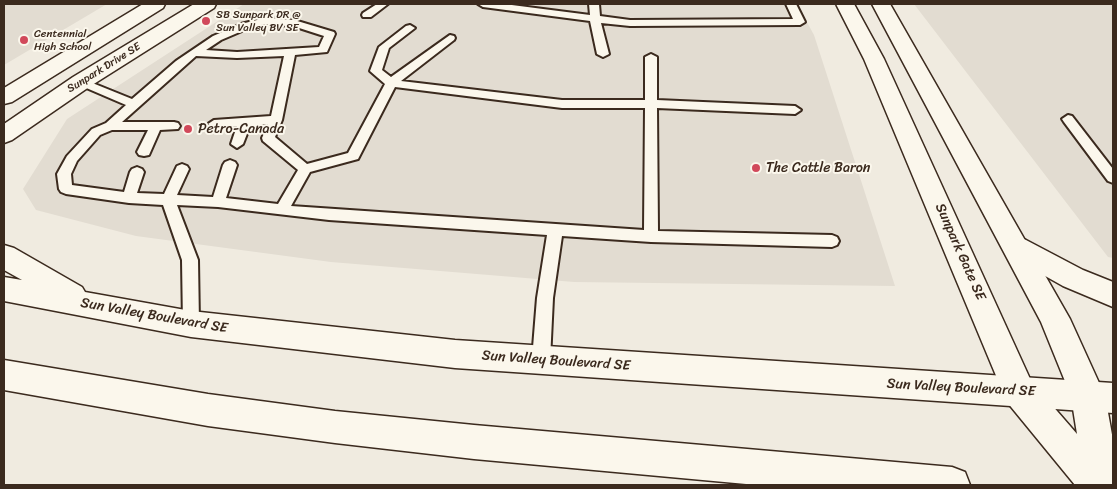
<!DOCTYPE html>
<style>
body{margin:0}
#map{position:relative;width:1117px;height:489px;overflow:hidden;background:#f0ebe0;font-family:Sriracha,sans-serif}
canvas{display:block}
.frame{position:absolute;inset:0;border:5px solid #3b2a1e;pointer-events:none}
</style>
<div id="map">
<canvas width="1117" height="489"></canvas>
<div class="frame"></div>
</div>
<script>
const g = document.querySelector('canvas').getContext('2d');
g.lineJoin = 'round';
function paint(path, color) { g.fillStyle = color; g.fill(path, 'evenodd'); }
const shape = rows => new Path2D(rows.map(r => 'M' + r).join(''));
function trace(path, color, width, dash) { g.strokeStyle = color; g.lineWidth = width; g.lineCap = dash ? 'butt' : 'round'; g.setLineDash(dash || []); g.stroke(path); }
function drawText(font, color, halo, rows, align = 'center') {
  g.font = font + ' Sriracha,sans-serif'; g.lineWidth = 4; g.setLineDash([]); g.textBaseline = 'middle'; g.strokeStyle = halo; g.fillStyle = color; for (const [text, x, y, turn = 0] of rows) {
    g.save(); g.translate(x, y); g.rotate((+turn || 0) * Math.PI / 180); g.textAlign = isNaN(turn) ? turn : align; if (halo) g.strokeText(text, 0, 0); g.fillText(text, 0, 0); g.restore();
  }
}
const built = shape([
 [4,4,107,4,4,65],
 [244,4,797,4,814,35,895,286,574,282,331,262,136,236,36,210,23,189,67,119],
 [914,4,1113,4,1113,258,1108,257]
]);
const service = shape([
 [377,4,388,4,371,17,363,17,362,15,363,13,377,4],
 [478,4,504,4,590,15,589,4,599,4,600,16,630,20,793,19,786,4,796,4,805,22,800,25,630,26,601,23,609,54,603,57,597,54,590,21,483,7,478,4],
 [265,18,294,20,334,32,335,34,327,52,295,55,282,120,275,137,307,164,348,153,385,84,370,71,379,47,406,26,410,25,415,28,389,48,382,70,391,77,450,35,454,36,455,38,454,40,401,81,562,100,645,100,645,57,651,54,657,57,657,100,795,106,801,110,795,114,657,108,658,231,832,235,837,237,839,241,837,245,832,247,651,242,562,236,553,298,550,360,547,365,541,368,535,365,532,360,537,298,547,235,329,220,218,207,177,205,198,260,199,324,197,329,191,331,185,329,183,324,182,260,163,205,129,203,66,194,61,192,59,189,57,174,67,156,92,129,106,123,126,105,77,84,75,82,81,79,85,80,132,99,176,61,213,36,241,24,265,18],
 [265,24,293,26,324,36,319,47,237,52,206,50,221,40,249,28,265,24],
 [196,56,237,58,284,56,271,116,214,120,208,124,214,128,237,126,231,144,237,148,243,144,250,126,268,124,262,138,263,141,298,170,278,204,226,198,237,165,235,162,230,160,225,162,223,165,213,197,177,195,189,169,187,166,182,164,177,166,164,194,137,193,144,172,142,169,137,167,132,169,130,172,124,192,72,185,71,174,77,161,100,135,112,130,148,130,137,152,139,155,144,156,149,155,160,130,178,129,180,126,178,123,174,122,122,122,196,56],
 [395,87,562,108,645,108,644,230,291,206,310,172,358,159,395,87],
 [1068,115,1072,116,1113,169,1113,183,1108,181,1064,122,1062,119,1068,115]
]);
const minor = shape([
 [836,4,854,4,884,59,1031,381,1077,434,1071,396,1041,322,872,4,890,4,1070,319,1105,396,1113,440,1113,485,1075,485,1007,402,864,59,836,4]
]);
const tertiary = shape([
 [143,4,165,4,163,8,12,102,4,104,4,88,143,4],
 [194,4,216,4,214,8,89,87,12,140,4,143,4,124,73,77,194,4]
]);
const secondary = shape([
 [1016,236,1026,240,1083,270,1113,282,1113,307,1063,286,1006,254,1002,247,1006,240,1016,236],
 [4,245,14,248,82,287,85,292,191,311,455,340,1113,383,1113,413,455,368,191,337,4,301,4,277,22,280,4,270,4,245],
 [4,360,208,394,335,411,474,425,952,467,965,472,970,485,757,485,474,459,335,443,208,426,4,390,4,360]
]);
const markers = [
 [206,21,5,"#d1495b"],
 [24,40,5,"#d1495b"],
 [188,129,5,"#d1495b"],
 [756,168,5,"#d1495b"]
];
const farPoinames = [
 ["SB Sunpark DR @",216,15],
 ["Sun Valley BV SE",216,28],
 ["Centennial",34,34],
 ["High School",34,47]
];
const farStreetnames = [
 ["Sunpark Drive SE",104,68,-32]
];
const poiNames = [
 ["Petro-Canada",198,129],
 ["The Cattle Baron",766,168]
];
const streetNames = [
 ["Sunpark Gate SE",960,252,66],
 ["Sun Valley Boulevard SE",154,316,10],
 ["Sun Valley Boulevard SE",556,361,4],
 ["Sun Valley Boulevard SE",961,388,3]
];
paint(built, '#e2dcd1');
trace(service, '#3b2a1e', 4);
trace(minor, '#3b2a1e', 3);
trace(tertiary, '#3b2a1e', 3);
trace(secondary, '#3b2a1e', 3);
paint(service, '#fbf7ec');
paint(minor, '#fbf7ec');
paint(tertiary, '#fbf7ec');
paint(secondary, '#fbf7ec');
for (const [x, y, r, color] of markers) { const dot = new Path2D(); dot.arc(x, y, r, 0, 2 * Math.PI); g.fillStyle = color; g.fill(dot); trace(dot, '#fbf7ec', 2); }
drawText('11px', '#3b2a1e', '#fbf7ec', farPoinames, 'left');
drawText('11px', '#3b2a1e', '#fbf7ec', farStreetnames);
drawText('14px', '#3b2a1e', '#fbf7ec', poiNames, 'left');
drawText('14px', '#3b2a1e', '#fbf7ec', streetNames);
</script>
